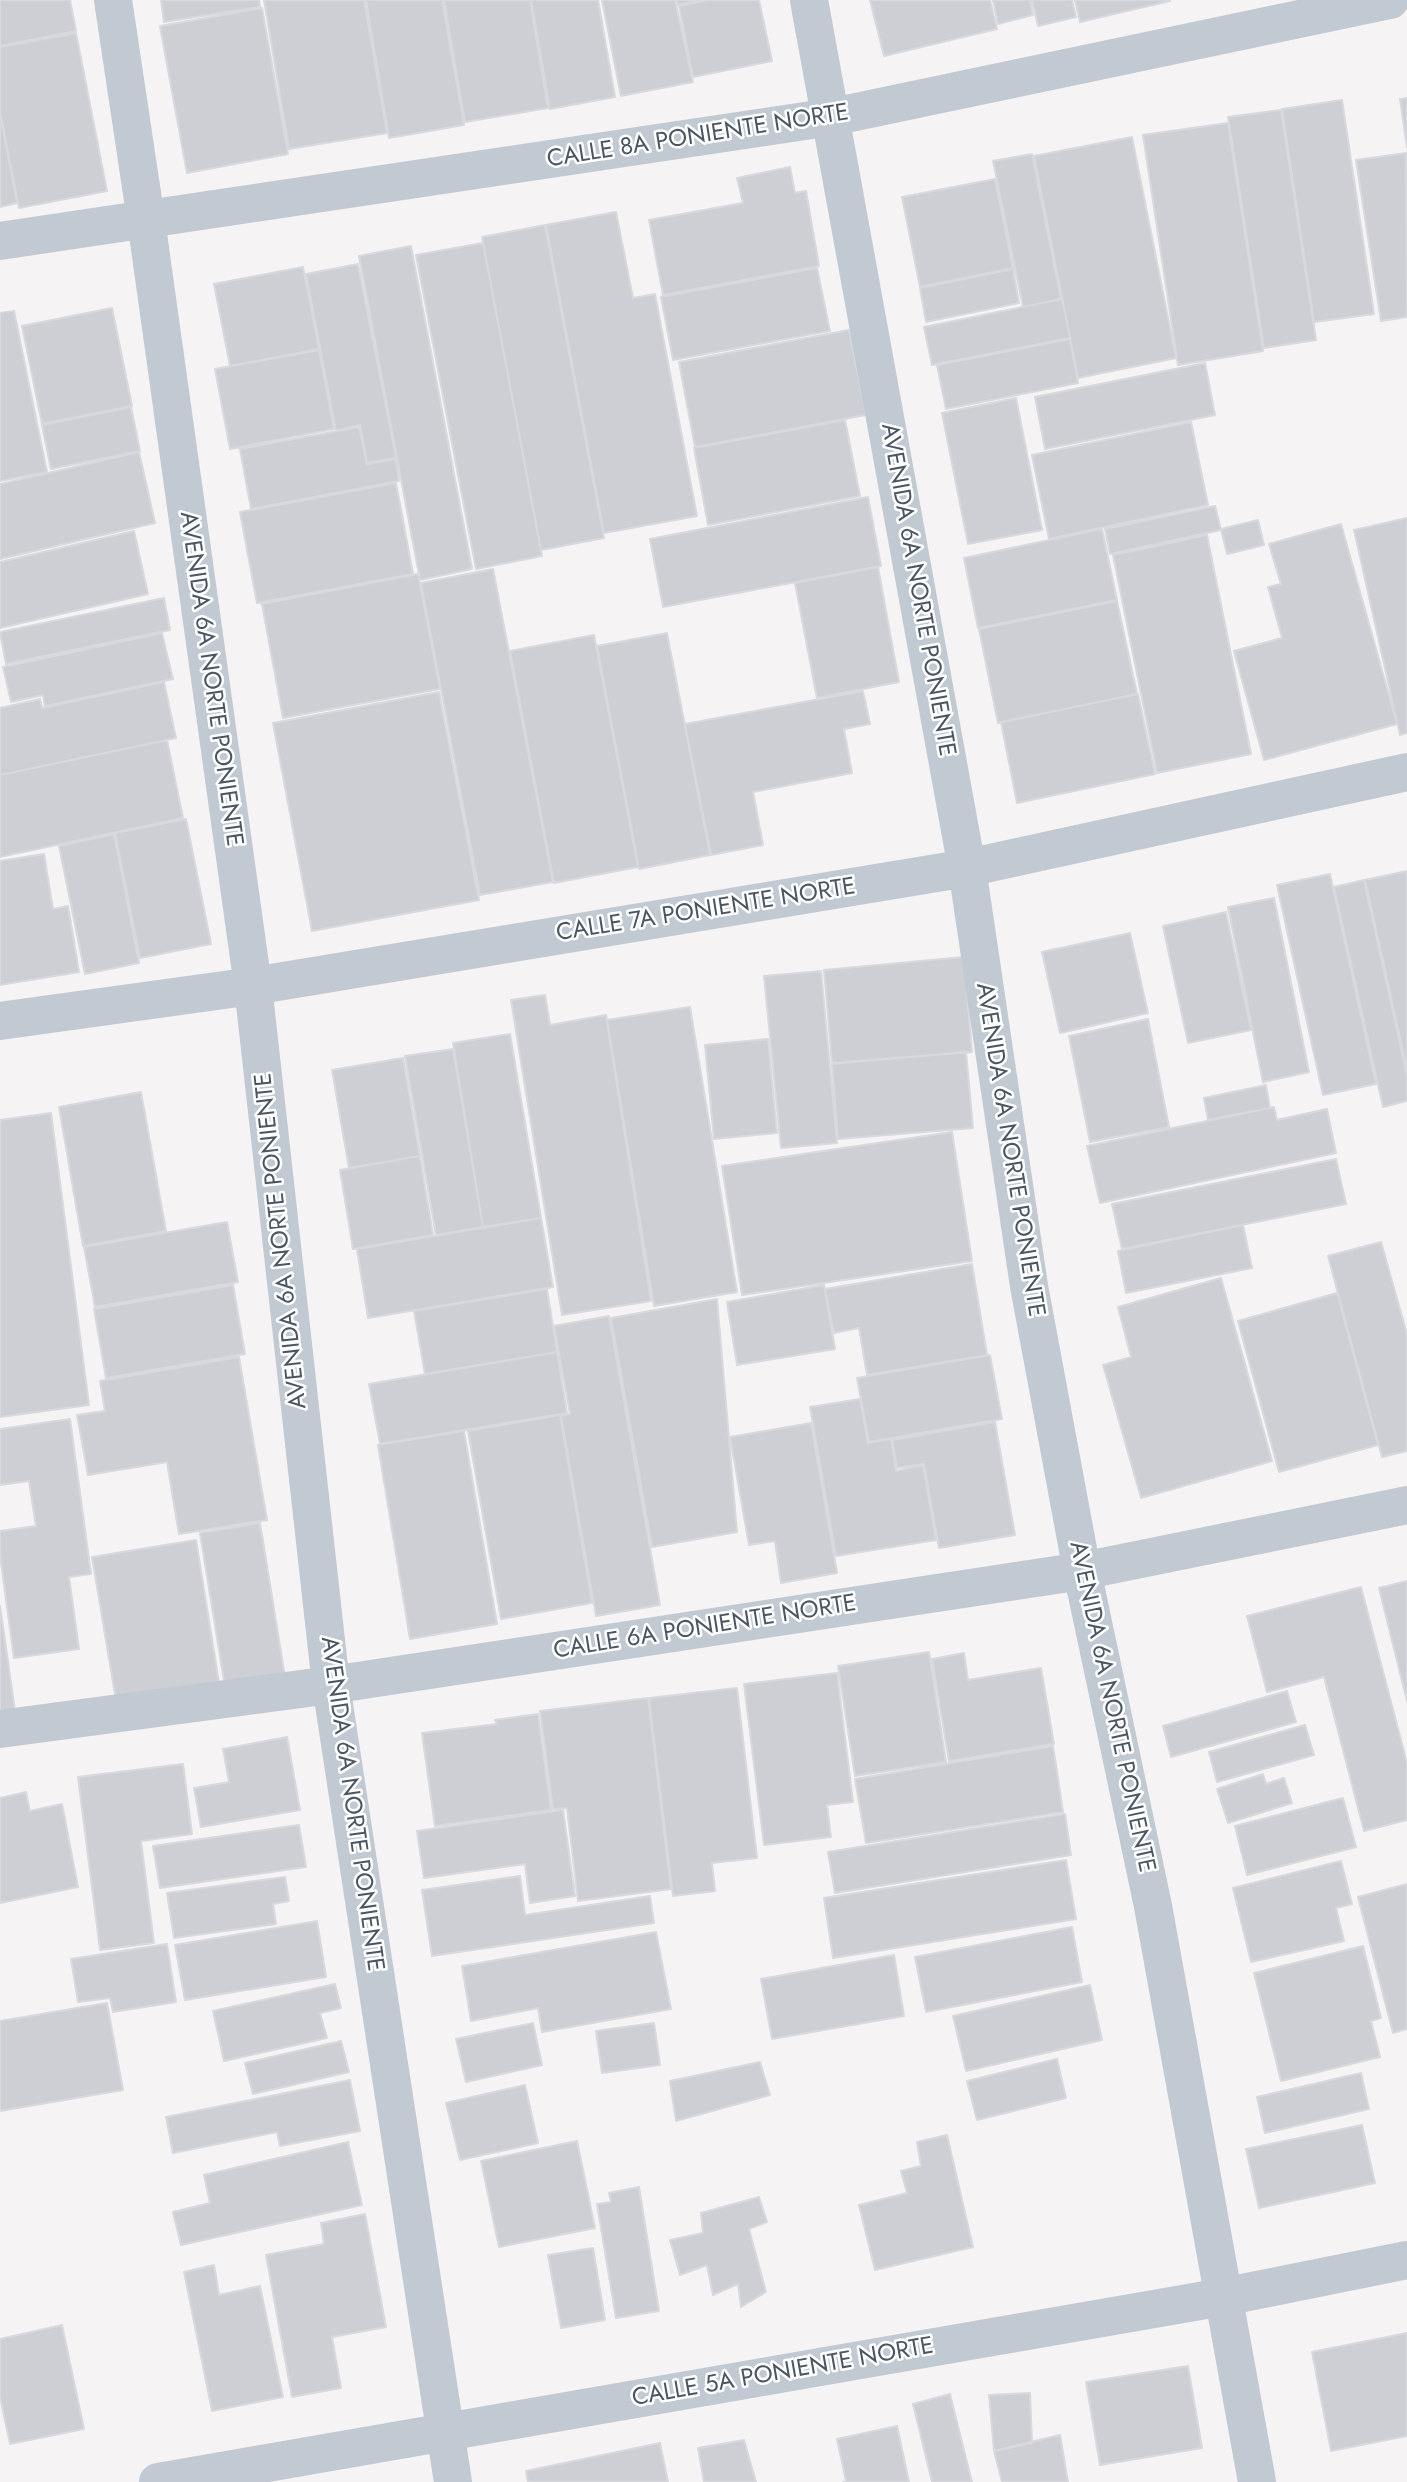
<!DOCTYPE html>
<style>
body{margin:0}
canvas{display:block;background:#f5f3f3}
</style>
<canvas width="1407" height="2482"></canvas>
<script>
const g = document.querySelector('canvas').getContext('2d');
g.lineJoin = 'round';
function paint(path, color) { g.fillStyle = color; g.fill(path, 'evenodd'); }
const shape = rows => new Path2D(rows.map(r => 'M' + r).join(''));
function trace(path, color, width, dash) { g.strokeStyle = color; g.lineWidth = width; g.lineCap = dash ? 'butt' : 'round'; g.setLineDash(dash || []); g.stroke(path); }
function drawText(font, color, halo, rows, align = 'center') {
  g.font = font + ' Jost,sans-serif'; g.lineWidth = 5; g.setLineDash([]); g.textBaseline = 'middle'; g.strokeStyle = halo; g.fillStyle = color; for (const [text, x, y, turn = 0] of rows) {
    g.save(); g.translate(x, y); g.rotate((+turn || 0) * Math.PI / 180); g.textAlign = isNaN(turn) ? turn : align; if (halo) g.strokeText(text, 0, 0); g.fillText(text, 0, 0); g.restore();
  }
}
const building = shape([
 [0,0,70,0,76,31,0,46,0,0],
 [161,0,259,0,260,7,164,22,161,0],
 [264,0,364,0,387,133,289,149,264,0],
 [366,0,442,0,464,125,389,138,366,0],
 [444,0,530,0,548,108,465,122,444,0],
 [531,0,598,0,615,97,550,109,531,0],
 [602,0,675,0,693,82,621,96,602,0],
 [677,0,700,0,677,5,677,0],
 [708,0,759,0,772,61,693,77,679,6,708,0],
 [870,0,990,0,997,29,884,56,870,0],
 [993,0,1030,0,1033,15,998,24,993,0],
 [1032,0,1072,0,1076,17,1038,26,1032,0],
 [1075,0,1170,0,1170,1,1080,22,1075,0],
 [262,8,288,154,187,173,160,26,262,8],
 [76,33,107,191,19,208,0,112,0,47,76,33],
 [1407,98,1407,147,1400,99,1407,98],
 [1342,100,1374,314,1314,322,1282,109,1342,100],
 [1281,110,1316,340,1264,348,1228,117,1281,110],
 [0,113,17,203,0,207,0,113],
 [1228,123,1263,351,1178,365,1143,135,1228,123],
 [1132,137,1176,358,1078,378,1034,156,1132,137],
 [1406,153,1407,317,1381,321,1356,160,1406,153],
 [1032,154,1061,299,1023,307,993,161,1032,154],
 [790,167,795,193,806,191,819,266,663,295,649,220,743,203,737,178,790,167],
 [995,179,1013,268,920,287,902,197,995,179],
 [616,212,633,298,655,294,697,516,604,533,546,225,616,212],
 [545,225,604,538,541,550,482,237,545,225],
 [483,243,542,556,476,569,416,255,483,243],
 [411,246,472,569,420,580,359,256,411,246],
 [358,264,396,458,367,463,360,425,336,431,306,274,358,264],
 [303,267,319,349,230,366,214,284,303,267],
 [817,268,830,331,673,360,661,297,817,268],
 [1013,269,1019,303,926,322,920,288,1013,269],
 [1062,299,1070,338,932,365,924,327,1062,299],
 [112,308,132,406,42,424,22,326,112,308],
 [14,311,47,472,0,481,0,313,14,311],
 [849,330,866,415,695,447,679,362,849,330],
 [1070,339,1078,383,946,409,937,365,1070,339],
 [319,350,334,429,230,449,215,369,319,350],
 [1205,363,1215,415,1045,449,1035,397,1205,363],
 [1016,398,1042,530,968,544,942,413,1016,398],
 [131,407,140,451,51,469,42,425,131,407],
 [845,420,860,496,708,525,694,448,845,420],
 [1191,422,1208,505,1049,539,1032,455,1191,422],
 [359,427,367,464,396,459,399,481,251,509,240,449,359,427],
 [139,452,155,523,0,559,0,484,139,452],
 [396,483,413,574,257,603,240,512,396,483],
 [868,497,881,566,663,607,650,539,868,497],
 [1215,506,1221,530,1110,554,1105,529,1215,506],
 [1407,518,1407,733,1400,735,1354,530,1407,518],
 [1258,520,1264,545,1227,554,1221,529,1258,520],
 [1341,524,1397,724,1264,760,1234,651,1282,638,1268,587,1281,584,1269,544,1341,524],
 [1102,529,1117,600,978,628,964,558,1102,529],
 [134,531,148,594,0,628,0,562,134,531],
 [1207,535,1251,754,1157,773,1113,555,1207,535],
 [878,567,899,682,817,698,795,583,878,567],
 [493,569,553,882,480,895,421,583,493,569],
 [418,574,440,689,283,718,262,604,418,574],
 [164,598,170,630,6,664,0,632,164,598],
 [1117,601,1137,694,998,723,979,629,1117,601],
 [162,633,173,679,45,706,43,695,11,702,3,667,162,633],
 [667,633,710,855,639,869,597,646,667,633],
 [594,635,638,867,554,883,510,651,594,635],
 [164,682,176,738,0,775,0,708,40,699,42,708,164,682],
 [863,691,870,724,844,729,852,773,753,792,763,845,711,855,685,724,863,691],
 [439,692,479,900,312,931,273,723,439,692],
 [1138,694,1155,774,1017,803,1001,722,1138,694],
 [167,740,183,818,0,857,0,775,167,740],
 [186,819,211,944,140,958,115,833,186,819],
 [114,834,139,963,85,974,59,846,114,834],
 [44,854,53,909,68,906,79,972,0,985,0,861,44,854],
 [1407,871,1407,1069,1365,880,1407,871],
 [1330,874,1376,1084,1323,1095,1277,885,1330,874],
 [1364,880,1407,1076,1407,1101,1383,1107,1334,887,1364,880],
 [1274,898,1309,1072,1263,1082,1228,907,1274,898],
 [1226,912,1251,1030,1188,1043,1163,926,1226,912],
 [1130,933,1148,1013,1060,1033,1042,952,1130,933],
 [964,957,972,1052,832,1063,824,970,964,957],
 [821,971,837,1143,781,1148,764,976,821,971],
 [545,995,550,1025,606,1015,651,1301,562,1315,511,1000,545,995],
 [690,1007,737,1292,654,1306,607,1020,690,1007],
 [1148,1019,1169,1127,1090,1142,1069,1036,1148,1019],
 [510,1034,541,1218,483,1227,453,1043,510,1034],
 [768,1039,777,1133,714,1139,705,1045,768,1039],
 [453,1049,483,1227,436,1235,405,1056,453,1049],
 [966,1052,973,1128,838,1139,832,1064,966,1052],
 [403,1058,420,1156,349,1168,332,1070,403,1058],
 [1266,1085,1270,1108,1208,1120,1204,1098,1266,1085],
 [141,1092,166,1231,83,1246,59,1107,141,1092],
 [1274,1107,1277,1120,1327,1109,1336,1153,1100,1203,1087,1146,1274,1107],
 [51,1113,89,1405,0,1417,0,1120,51,1113],
 [952,1132,972,1261,742,1295,722,1166,952,1132],
 [420,1156,433,1235,353,1249,340,1170,420,1156],
 [1336,1159,1346,1204,1122,1249,1112,1204,1336,1159],
 [541,1218,553,1287,368,1318,357,1249,541,1218],
 [227,1222,238,1282,95,1307,84,1247,227,1222],
 [1243,1225,1252,1268,1126,1293,1118,1251,1243,1225],
 [1381,1242,1407,1334,1407,1451,1382,1457,1328,1256,1381,1242],
 [972,1264,987,1355,867,1375,859,1328,834,1333,825,1289,972,1264],
 [1221,1278,1272,1461,1141,1498,1103,1365,1131,1357,1118,1307,1221,1278],
 [233,1285,245,1354,106,1378,94,1309,233,1285],
 [824,1285,835,1349,737,1365,727,1302,824,1285],
 [547,1289,557,1352,425,1374,414,1311,547,1289],
 [1337,1293,1378,1445,1279,1472,1238,1321,1337,1293],
 [717,1299,737,1532,652,1547,611,1318,717,1299],
 [609,1316,660,1605,596,1616,561,1416,570,1414,554,1326,609,1316],
 [557,1352,567,1413,380,1444,369,1384,557,1352],
 [990,1355,1002,1419,869,1442,857,1378,990,1355],
 [239,1357,267,1520,179,1534,167,1462,88,1475,77,1415,105,1411,100,1381,239,1357],
 [860,1399,868,1443,891,1439,896,1471,923,1465,936,1540,836,1556,810,1407,860,1399],
 [560,1415,592,1603,501,1619,468,1431,560,1415],
 [70,1419,91,1574,69,1577,79,1649,14,1658,0,1555,0,1531,36,1526,29,1481,0,1485,0,1429,70,1419],
 [995,1422,1015,1535,939,1548,924,1464,897,1468,892,1440,995,1422],
 [811,1423,837,1573,781,1583,775,1541,749,1545,730,1437,811,1423],
 [464,1431,497,1624,410,1639,378,1445,464,1431],
 [260,1523,285,1677,225,1687,200,1533,260,1523],
 [196,1540,219,1683,116,1700,92,1557,196,1540],
 [1407,1581,1407,1701,1379,1588,1407,1581],
 [1361,1587,1407,1763,1407,1820,1364,1831,1324,1677,1267,1692,1247,1616,1361,1587],
 [0,1606,15,1711,0,1713,0,1606],
 [929,1652,946,1762,855,1776,838,1666,929,1652],
 [964,1653,968,1680,1041,1668,1054,1744,949,1761,932,1659,964,1653],
 [837,1673,853,1802,827,1805,831,1837,764,1845,744,1684,837,1673],
 [737,1688,757,1858,712,1863,715,1891,673,1896,649,1698,737,1688],
 [1287,1691,1296,1722,1171,1757,1163,1726,1287,1691],
 [648,1698,671,1889,578,1901,567,1808,553,1809,540,1711,648,1698],
 [538,1714,551,1810,435,1826,422,1733,497,1724,495,1720,538,1714],
 [1305,1725,1314,1755,1217,1782,1209,1752,1305,1725],
 [287,1737,300,1810,201,1827,194,1788,229,1782,223,1749,287,1737],
 [1053,1746,1063,1812,866,1843,855,1779,1053,1746],
 [183,1764,192,1834,141,1841,154,1943,100,1950,78,1777,183,1764],
 [1263,1774,1266,1784,1284,1778,1292,1803,1228,1823,1217,1789,1263,1774],
 [26,1792,30,1811,62,1804,78,1887,0,1903,0,1798,26,1792],
 [1343,1798,1356,1847,1247,1875,1235,1826,1343,1798],
 [563,1810,575,1896,530,1903,525,1864,424,1878,417,1831,563,1810],
 [1065,1814,1071,1855,835,1893,828,1852,1065,1814],
 [299,1825,306,1867,160,1888,153,1846,299,1825],
 [1066,1860,1076,1919,833,1958,824,1898,1066,1860],
 [1341,1861,1352,1904,1336,1908,1344,1941,1251,1962,1233,1888,1341,1861],
 [520,1876,525,1915,650,1896,654,1923,432,1956,422,1890,520,1876],
 [285,1877,289,1901,273,1904,276,1924,174,1938,167,1893,285,1877],
 [1407,1884,1407,2029,1393,2033,1358,1897,1407,1884],
 [317,1921,326,1977,185,2000,175,1945,317,1921],
 [1072,1927,1082,1982,926,2012,915,1957,1072,1927],
 [656,1932,671,2009,542,2032,538,2008,471,2021,462,1966,656,1932],
 [167,1944,176,2002,113,2012,110,1998,78,2002,71,1959,167,1944],
 [1363,1946,1381,2018,1371,2021,1380,2057,1281,2081,1254,1973,1363,1946],
 [894,1955,904,2016,772,2039,761,1979,894,1955],
 [335,1984,341,2008,320,2013,327,2038,224,2061,213,2011,335,1984],
 [1090,1985,1102,2040,966,2071,953,2016,1090,1985],
 [107,2003,123,2090,0,2111,0,2021,107,2003],
 [533,2023,542,2065,466,2082,456,2039,533,2023],
 [654,2023,660,2065,602,2073,596,2031,654,2023],
 [341,2041,349,2072,253,2094,245,2063,341,2041],
 [1057,2059,1066,2098,977,2120,967,2081,1057,2059],
 [760,2062,770,2095,676,2121,670,2081,760,2062],
 [1361,2073,1369,2109,1265,2133,1257,2097,1361,2073],
 [350,2080,360,2131,280,2146,277,2132,173,2153,166,2117,350,2080],
 [525,2085,538,2143,460,2160,446,2103,525,2085],
 [1362,2125,1375,2183,1259,2208,1246,2149,1362,2125],
 [947,2135,973,2247,875,2270,859,2205,907,2193,901,2171,921,2166,917,2142,947,2135],
 [577,2141,595,2228,499,2247,481,2161,577,2141],
 [348,2142,362,2205,181,2245,173,2212,210,2203,204,2175,348,2142],
 [639,2187,659,2311,616,2318,597,2204,611,2202,609,2193,639,2187],
 [759,2197,767,2222,749,2229,766,2292,741,2307,738,2284,713,2295,707,2265,680,2275,670,2240,703,2233,701,2213,759,2197],
 [365,2214,386,2327,332,2337,341,2388,292,2397,266,2255,324,2244,321,2223,365,2214],
 [593,2248,605,2320,561,2328,548,2255,593,2248],
 [214,2265,219,2295,260,2286,283,2397,212,2411,184,2272,214,2265],
 [62,2325,84,2429,10,2444,0,2397,0,2339,62,2325],
 [1407,2333,1407,2436,1331,2451,1312,2352,1407,2333],
 [1188,2366,1202,2448,1100,2465,1086,2382,1188,2366],
 [1030,2393,1032,2443,994,2451,989,2395,1030,2393],
 [950,2394,972,2482,932,2482,913,2404,950,2394],
 [897,2426,909,2482,843,2482,846,2481,837,2439,897,2426],
 [1060,2435,1068,2482,1002,2482,994,2451,1060,2435],
 [744,2440,756,2482,704,2482,698,2448,744,2440],
 [660,2443,668,2482,528,2482,526,2471,660,2443]
]);
const minor = shape([
 [113,0,146,220,253,986,331,1685,453,2482],
 [809,0,967,868,1029,1286,1082,1571,1153,1906,1257,2482],
 [0,241,832,117,1390,0],
 [0,1021,253,986,967,868,1407,772],
 [0,1729,331,1685,1082,1571,1407,1505],
 [158,2482,1223,2297,1407,2260]
]);
const streetNames = [
 ["CALLE 8A PONIENTE NORTE",698,137,-9],
 ["AVENIDA 6A NORTE PONIENTE",917,590,80],
 ["AVENIDA 6A NORTE PONIENTE",210,679,82],
 ["CALLE 7A PONIENTE NORTE",706,911,-9],
 ["AVENIDA 6A NORTE PONIENTE",1009,1150,81],
 ["AVENIDA 6A NORTE PONIENTE",282,1241,-96],
 ["CALLE 6A PONIENTE NORTE",705,1628,-9],
 ["AVENIDA 6A NORTE PONIENTE",1111,1707,78],
 ["AVENIDA 6A NORTE PONIENTE",351,1804,82],
 ["CALLE 5A PONIENTE NORTE",783,2373,-10]
];
paint(building, '#cdcfd5');
trace(building, '#d7d9de', 2);
trace(minor, '#c1cad2', 38);
drawText('24px', '#4a5661', '#fff', streetNames);
</script>
